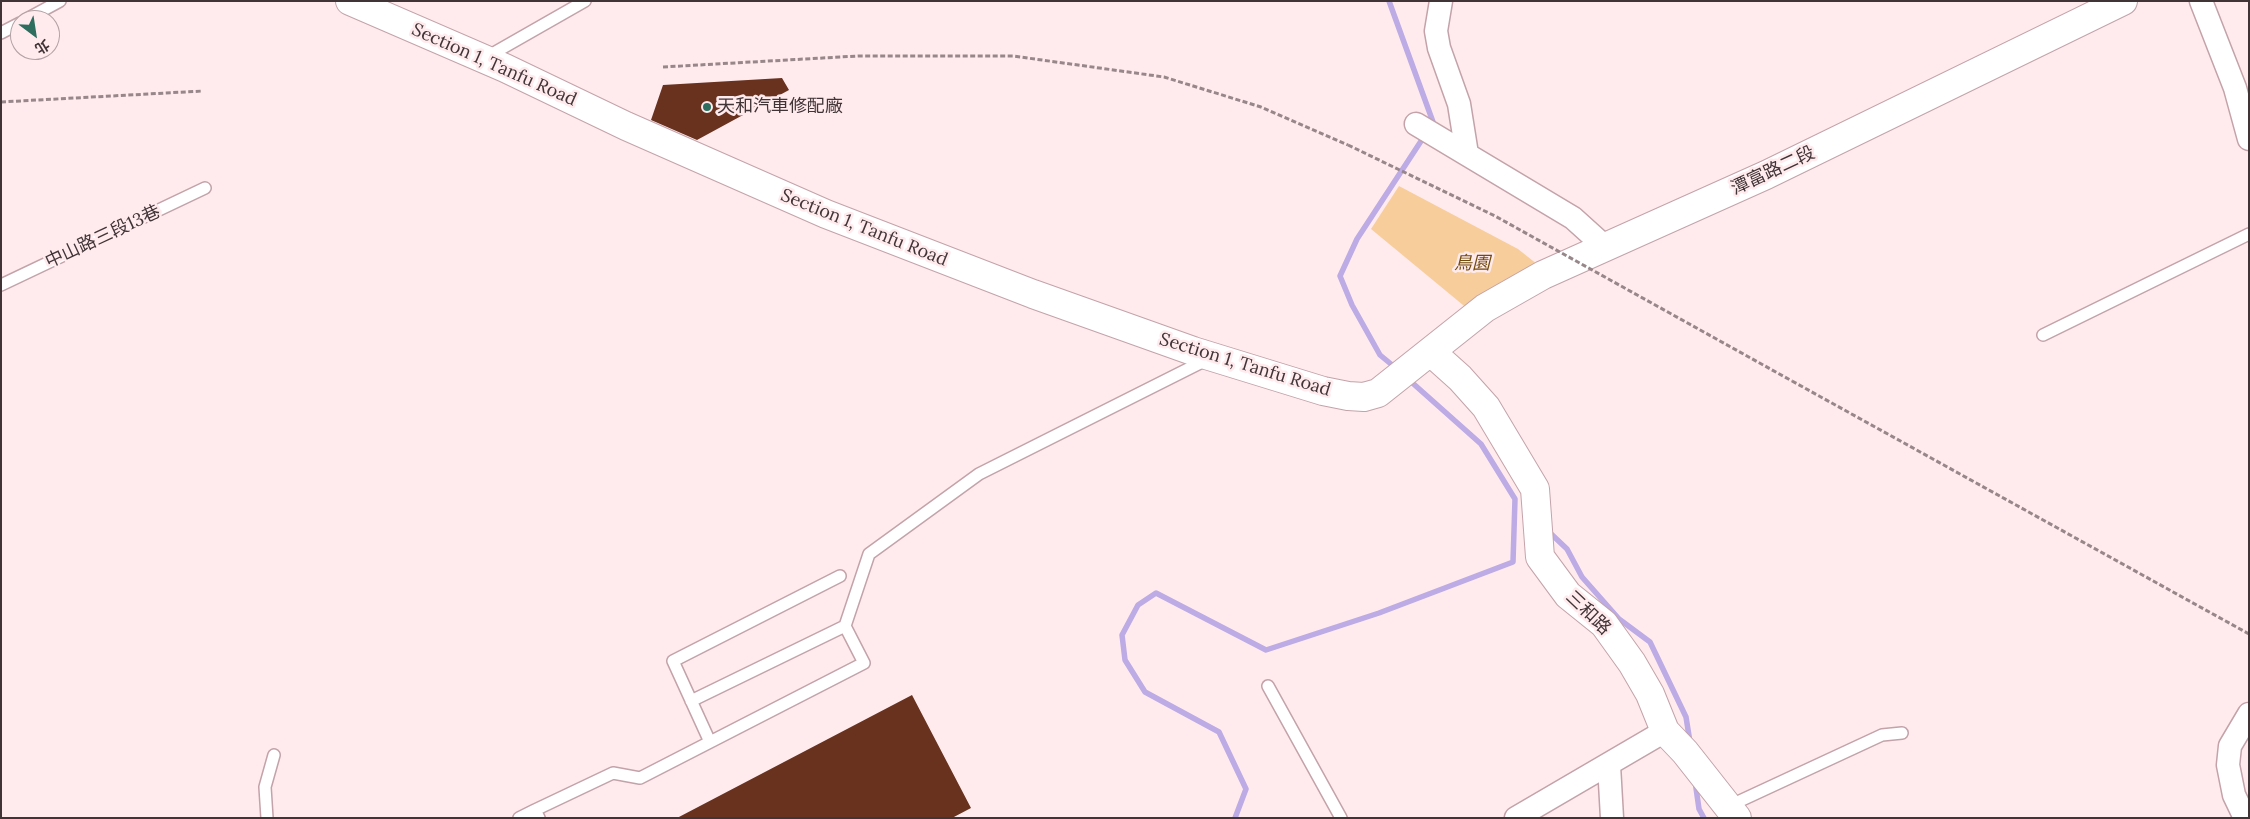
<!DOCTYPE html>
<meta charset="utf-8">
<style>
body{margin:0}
#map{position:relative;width:2250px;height:819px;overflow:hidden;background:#ffebee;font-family:Lora,"Noto Sans TC",serif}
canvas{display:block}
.frame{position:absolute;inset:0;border:2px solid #413437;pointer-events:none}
.north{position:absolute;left:10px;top:10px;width:50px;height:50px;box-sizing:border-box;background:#ffebee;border:1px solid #b3a2a5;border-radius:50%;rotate:149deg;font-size:14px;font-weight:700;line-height:20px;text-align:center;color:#413437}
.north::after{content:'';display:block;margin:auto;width:18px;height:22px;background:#2d6e5e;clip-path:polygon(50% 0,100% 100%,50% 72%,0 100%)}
</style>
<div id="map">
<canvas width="2250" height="819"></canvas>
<div class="frame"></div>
<div class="north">北</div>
</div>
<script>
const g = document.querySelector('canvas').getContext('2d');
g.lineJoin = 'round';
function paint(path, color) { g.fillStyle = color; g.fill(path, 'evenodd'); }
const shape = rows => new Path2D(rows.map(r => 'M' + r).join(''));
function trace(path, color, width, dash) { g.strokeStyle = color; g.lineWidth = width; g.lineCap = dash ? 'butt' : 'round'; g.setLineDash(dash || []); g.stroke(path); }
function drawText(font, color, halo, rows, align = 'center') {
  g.font = font + ' Lora,"Noto Sans TC",serif'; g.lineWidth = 5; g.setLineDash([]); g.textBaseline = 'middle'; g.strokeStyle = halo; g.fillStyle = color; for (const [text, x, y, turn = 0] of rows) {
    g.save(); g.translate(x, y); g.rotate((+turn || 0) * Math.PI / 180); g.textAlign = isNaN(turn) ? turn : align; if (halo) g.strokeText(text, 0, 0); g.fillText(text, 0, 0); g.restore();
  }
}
const green = shape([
 [1399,186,1518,249,1542,268,1469,310,1371,229]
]);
const stream = shape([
 [1389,1,1433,122,1430,127],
 [1397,369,1380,355,1352,305,1340,276,1357,239,1425,135],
 [1547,530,1567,549,1582,577,1619,619,1650,642,1686,717,1690,742],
 [1695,781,1699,809,1704,818],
 [1235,818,1246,789,1219,732,1145,692,1125,660,1122,635,1138,605,1156,593,1266,650,1379,613,1513,562,1515,499,1481,444,1408,379]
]);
const building = shape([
 [782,78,789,90,697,140,651,120,663,85],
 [912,695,971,808,952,818,677,818]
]);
const path = shape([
 [663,67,858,56,1013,56,1164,77,1261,107,1348,145],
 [1,102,203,91],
 [1792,381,2249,634]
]);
const lane = shape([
 [25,20,60,1],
 [1,33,20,23],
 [485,58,585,1],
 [1,285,205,188],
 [2043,335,2249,234],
 [1268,686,1341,818],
 [691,701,845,626],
 [710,742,673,661,840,576],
 [1729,806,1882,735,1902,733],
 [535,810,613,773,640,778,864,663,845,626,869,554,979,474,1208,359],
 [267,818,265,787,274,755],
 [519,818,535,810,539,818]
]);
const street = shape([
 [1441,1,1436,31,1439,48,1459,104,1467,154],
 [2201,1,2235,88,2249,139],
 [1416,124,1573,218,1604,246],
 [1609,765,1612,818],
 [1516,818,1665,731],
 [2245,818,2234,795,2228,765,2230,746,2249,714]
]);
const secondary = shape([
 [350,1,505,68,626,126,826,214,1033,294,1193,351,1323,391,1348,396,1364,397,1378,393,1485,308,1543,275,1766,175,2123,1],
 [1431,352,1460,378,1486,407,1535,489,1540,557,1568,595,1604,624,1632,663,1650,694,1665,731,1685,752,1737,818]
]);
const pathBridge = shape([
 [1348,145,1495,216,1792,381]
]);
const markers = [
 [707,107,5,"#2d6e5e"]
];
const streetNames = [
 ["Section 1, Tanfu Road",494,65,24],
 ["潭富路二段",1773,171,-25],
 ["Section 1, Tanfu Road",864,228,22],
 ["中山路三段13巷",103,237,-25],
 ["Section 1, Tanfu Road",1245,365,17],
 ["三和路",1588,613,44]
];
const poiNames = [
 ["天和汽車修配廠",717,107]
];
const parkNames = [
 ["鳥園",1472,264]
];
paint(green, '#f7ce9b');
trace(stream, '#bcabe4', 5.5);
paint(building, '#68321f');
trace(lane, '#c3a3a9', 14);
trace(street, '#c3a3a9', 25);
trace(secondary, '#c3a3a9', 30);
trace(path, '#98878a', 3, [5, 2.5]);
trace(lane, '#fff', 11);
trace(street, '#fff', 22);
trace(secondary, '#fff', 28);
trace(pathBridge, '#98878a', 3, [5, 2.5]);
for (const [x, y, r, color] of markers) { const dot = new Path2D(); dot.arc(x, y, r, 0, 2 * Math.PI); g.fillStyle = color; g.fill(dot); trace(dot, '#ffebee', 2); }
drawText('18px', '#413437', '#ffebee', streetNames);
drawText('18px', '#413437', '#ffebee', poiNames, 'left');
drawText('italic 18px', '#724b0b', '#ffebee', parkNames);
</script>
